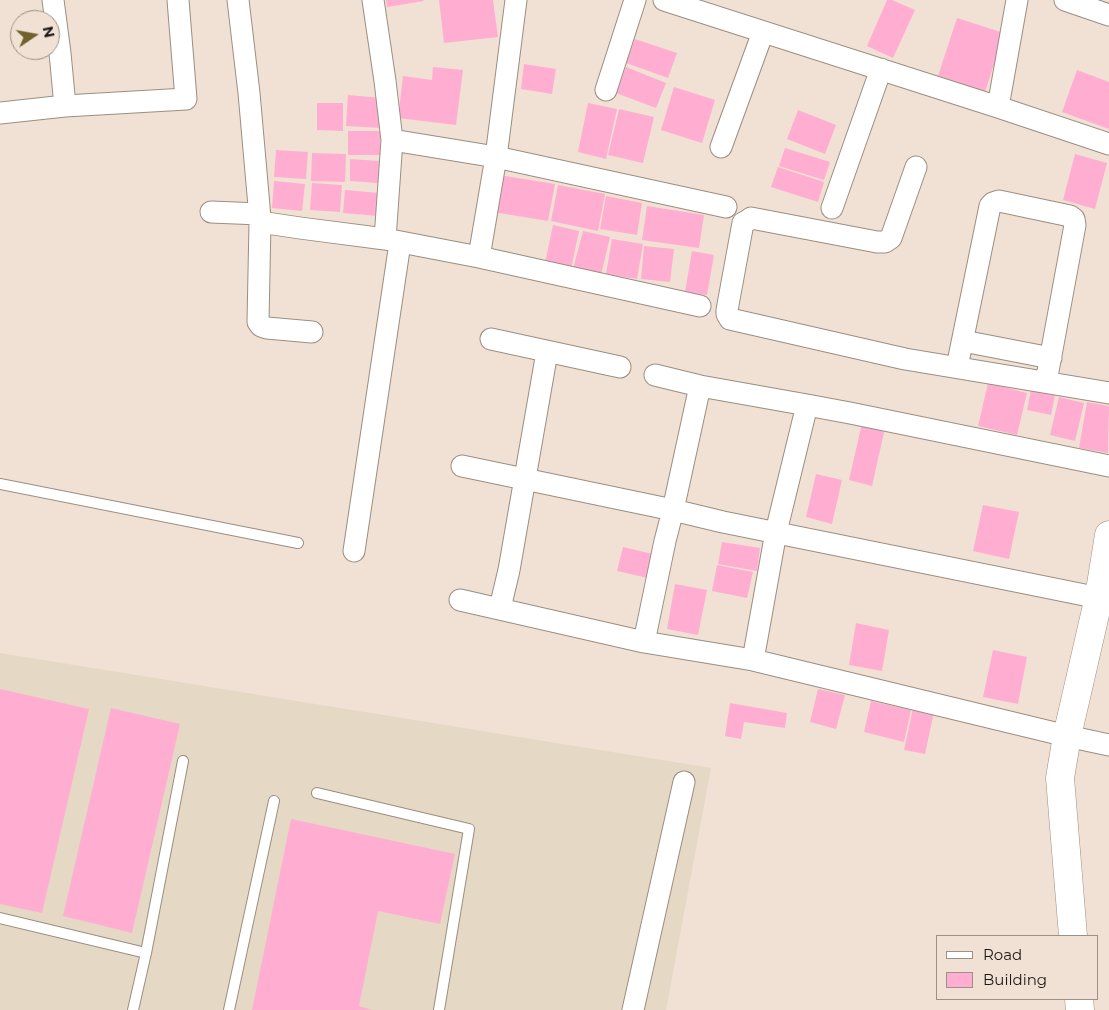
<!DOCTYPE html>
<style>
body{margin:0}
#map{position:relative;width:1109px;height:1010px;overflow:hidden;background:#f0e1d4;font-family:Montserrat,sans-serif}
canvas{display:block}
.legend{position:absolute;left:936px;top:935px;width:162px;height:65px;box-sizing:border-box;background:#f0e1d4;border:1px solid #9b9087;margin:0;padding:6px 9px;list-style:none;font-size:15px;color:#1c1713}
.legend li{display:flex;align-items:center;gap:10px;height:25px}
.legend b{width:25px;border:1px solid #9b9087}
.north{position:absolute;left:10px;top:10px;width:50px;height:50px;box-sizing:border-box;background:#f0e1d4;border:1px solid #9b9087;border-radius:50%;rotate:78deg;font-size:14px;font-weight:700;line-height:20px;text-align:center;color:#1c1713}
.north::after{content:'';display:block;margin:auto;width:18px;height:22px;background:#70612e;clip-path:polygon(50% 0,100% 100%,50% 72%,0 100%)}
</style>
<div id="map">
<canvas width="1109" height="1010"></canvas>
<ul class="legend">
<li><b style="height:6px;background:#fff"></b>Road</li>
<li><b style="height:14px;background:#ffaed2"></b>Building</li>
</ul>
<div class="north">N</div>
</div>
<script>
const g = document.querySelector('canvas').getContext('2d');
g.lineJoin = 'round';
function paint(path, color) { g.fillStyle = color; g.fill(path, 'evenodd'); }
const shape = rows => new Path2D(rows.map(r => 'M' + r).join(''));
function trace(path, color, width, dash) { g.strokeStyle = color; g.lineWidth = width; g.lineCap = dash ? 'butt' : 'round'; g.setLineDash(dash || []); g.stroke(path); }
const industrial = shape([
 [0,653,711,768,666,1010,0,1010]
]);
const building = shape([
 [386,0,423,0,424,1,387,7],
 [439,0,493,0,498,37,444,43],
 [887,0,892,0,915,10,893,58,867,46],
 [957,18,1004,33,985,92,938,76],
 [635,39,677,53,668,78,626,63],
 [524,64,556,69,552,94,521,89],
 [433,67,463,70,456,125,398,118,403,76,432,80],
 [626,67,666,83,656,108,616,93],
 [1077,70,1109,82,1109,129,1062,112],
 [674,87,715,100,702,143,661,130],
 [348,95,383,98,381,128,346,126],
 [317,103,343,103,343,131,317,130],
 [588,103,617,109,606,159,578,152],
 [619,109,654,117,643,163,608,155],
 [798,110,836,125,825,154,787,139],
 [348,131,380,131,380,155,348,155],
 [785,148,830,162,824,180,779,166],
 [276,150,308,152,306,179,274,177],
 [312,153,346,154,345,182,311,181],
 [1075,154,1107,163,1095,209,1063,200],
 [350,159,379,161,378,183,350,181],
 [778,167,824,182,818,202,771,187],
 [499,175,555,184,548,221,493,212],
 [274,181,305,184,302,211,272,208],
 [312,183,342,185,340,212,310,210],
 [558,185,605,194,598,231,551,221],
 [345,190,380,193,378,216,343,213],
 [606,196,642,203,637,235,600,229],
 [647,206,704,215,699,248,642,240],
 [553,225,579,231,571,269,545,263],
 [583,231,610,237,601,275,573,269],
 [612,239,643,244,637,279,606,274],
 [644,246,674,249,670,282,641,279],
 [692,251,714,255,707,295,685,292],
 [988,383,1027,393,1017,435,978,426],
 [1031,390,1055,395,1051,415,1027,410],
 [1059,397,1084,403,1075,441,1050,435],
 [1087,402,1109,406,1108,453,1079,448],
 [862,423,885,428,872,486,849,480],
 [816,474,842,480,832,524,806,517],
 [983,505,1019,512,1009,559,973,551],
 [722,542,760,548,757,571,718,564],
 [623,547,657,555,652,579,617,571],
 [717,565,753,572,747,598,712,591],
 [675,584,707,590,698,635,667,629],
 [856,623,889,630,882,671,849,665],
 [993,650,1027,657,1018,704,983,697],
 [0,689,89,709,42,913,0,904],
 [818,689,845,695,836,729,810,722],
 [871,701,911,710,904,742,864,732],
 [730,703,787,713,785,728,744,722,741,739,725,736],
 [111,708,180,724,132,933,63,916],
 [913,708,934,712,925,754,904,750],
 [291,819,455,854,440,924,378,911,359,1006,372,1010,252,1010]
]);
const lane = shape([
 [0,484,298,543],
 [317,793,469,829,439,1010],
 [0,918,146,953],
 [133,1010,146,953,183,761],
 [229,1010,274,801]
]);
const street = shape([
 [53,0,60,53,65,106],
 [238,0,249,93,259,206,260,222,300,228,385,239,479,257,496,157,516,0],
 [373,0,385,81,392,140,385,239],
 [664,0,998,107,1109,144],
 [1065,0,1109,15],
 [606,90,635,0],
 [998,107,1017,0],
 [0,113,65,106,186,99,178,0],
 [392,140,496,157,726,207],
 [721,147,763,32],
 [916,167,891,238,885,242,877,242,751,218,747,221,743,223,727,310,727,314,730,319,905,359,1109,393],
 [832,208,881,69],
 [211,212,260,214],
 [260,222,258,322,261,326,267,328,312,332],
 [479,257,700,306],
 [491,339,620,367],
 [963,341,1051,358],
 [957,367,990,206,993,203,999,201,1070,216,1074,219,1075,225,1046,382],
 [655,375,700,386,807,405],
 [462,466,673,510,700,386],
 [354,551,400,243],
 [460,600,644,642,753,660,1067,736,1109,745],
 [500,608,509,570,547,352],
 [644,642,665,541,673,510,723,522,1109,600],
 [753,660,776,532,807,405,850,413,1109,466],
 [633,1010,684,782]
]);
const secondary = shape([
 [1073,936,1060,778,1067,736,1099,597,1109,535],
 [1079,999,1080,1010]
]);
paint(industrial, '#e5d8c4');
paint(building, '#ffaed2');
trace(lane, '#9b8e82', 12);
trace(street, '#9b8e82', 23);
trace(secondary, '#9b8e82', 29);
trace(lane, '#fff', 10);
trace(street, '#fff', 21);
trace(secondary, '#fff', 28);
</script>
